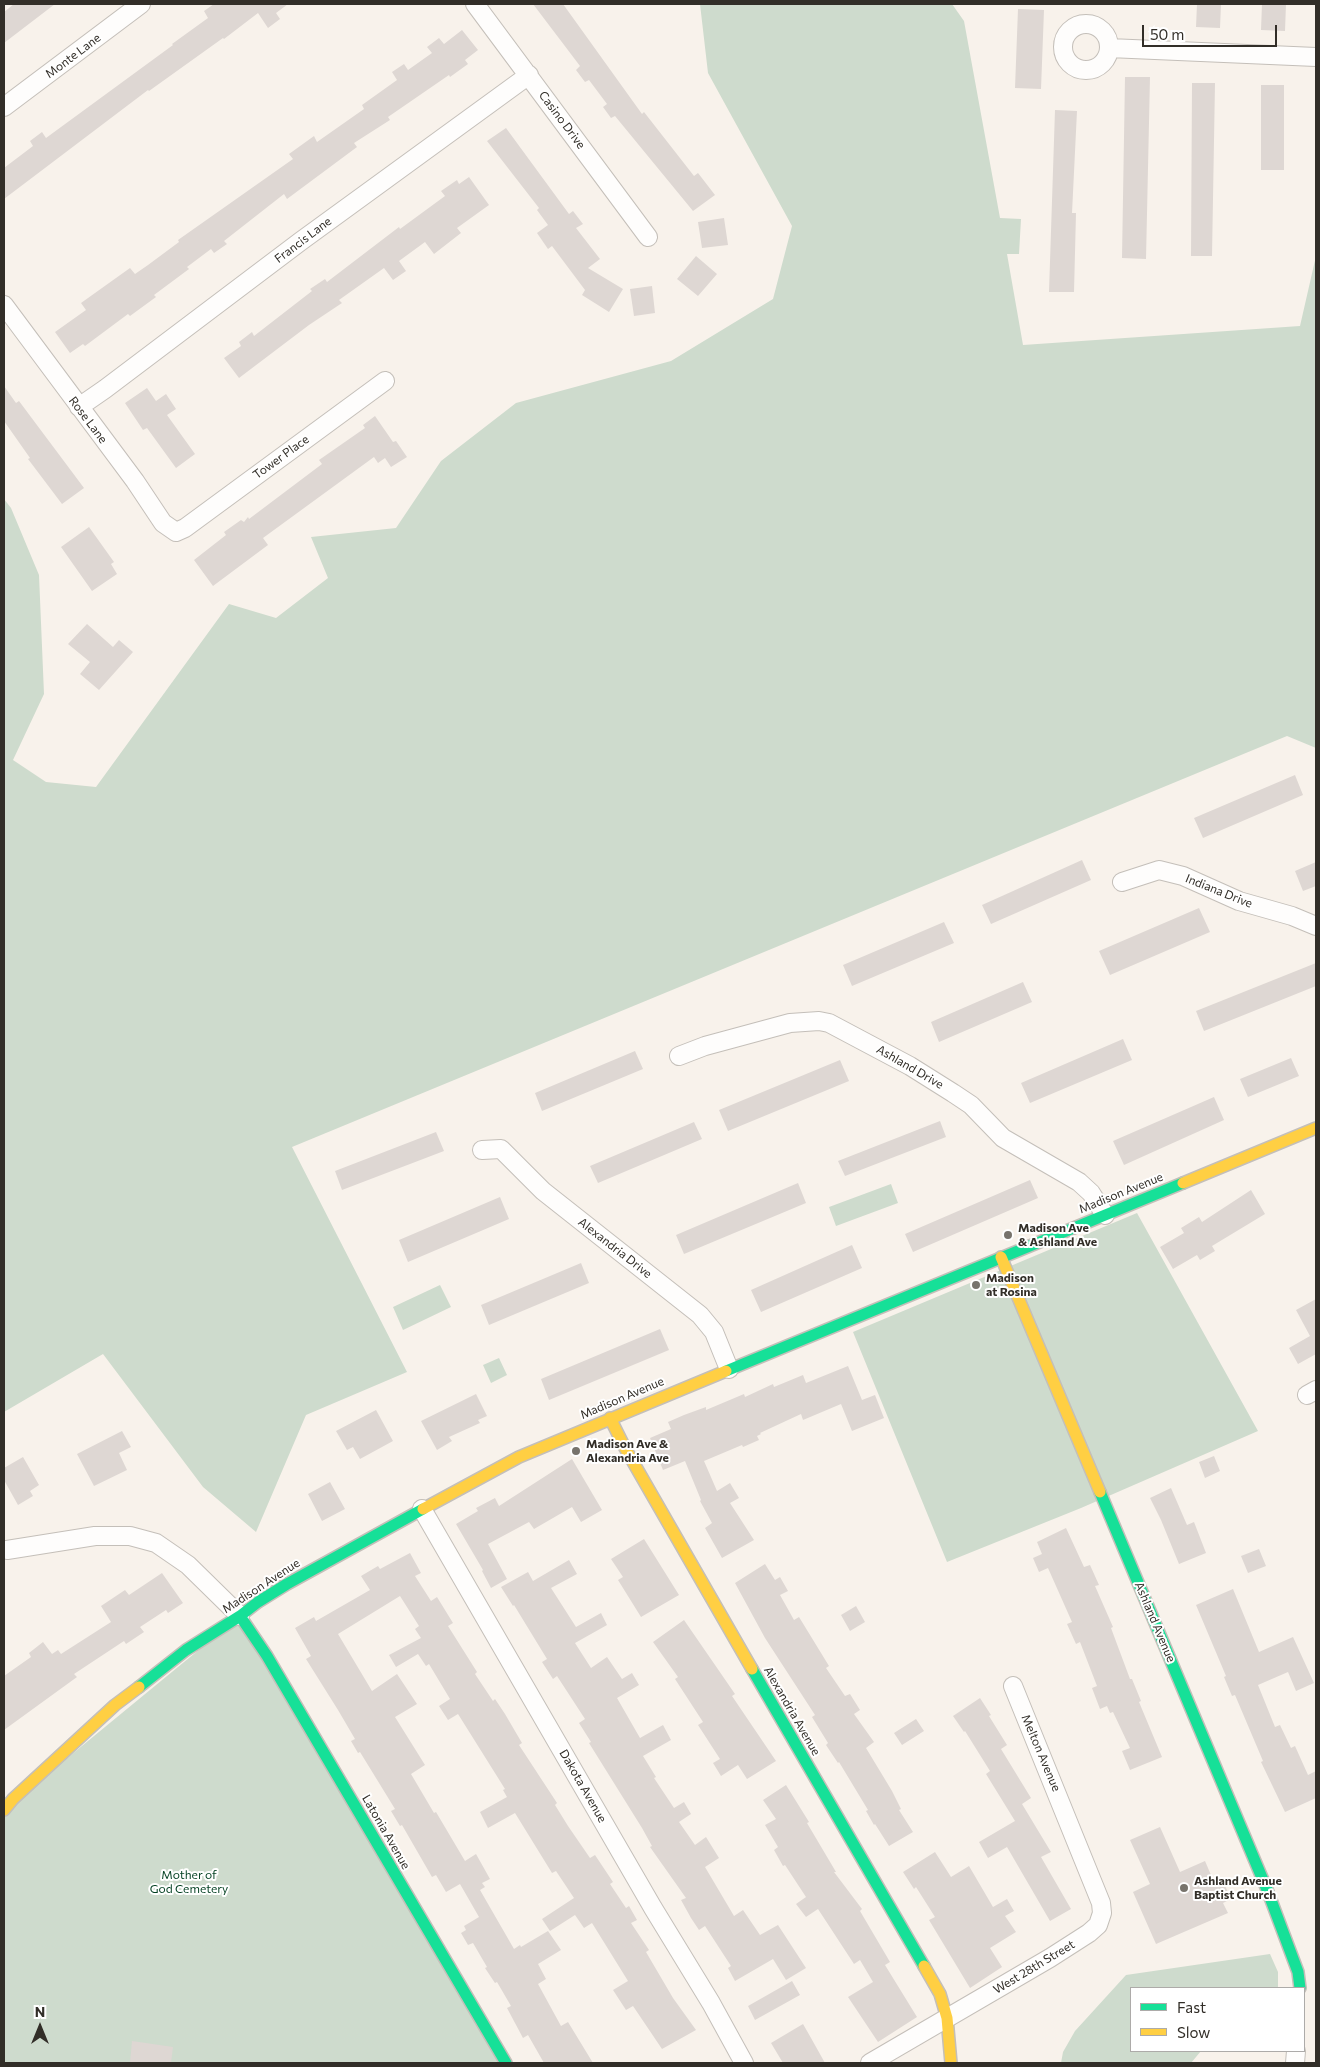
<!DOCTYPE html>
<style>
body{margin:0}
#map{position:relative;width:1320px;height:2067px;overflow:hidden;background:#f8f2eb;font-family:Commissioner,sans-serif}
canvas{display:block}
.frame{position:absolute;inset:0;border:5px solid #322e28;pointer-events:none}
.legend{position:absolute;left:1130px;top:1987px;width:175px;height:65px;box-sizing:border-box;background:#fff;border:1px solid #adaba9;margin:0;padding:6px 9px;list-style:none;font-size:15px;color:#322e28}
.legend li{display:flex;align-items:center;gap:10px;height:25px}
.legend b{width:25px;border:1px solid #adaba9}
.north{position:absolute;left:15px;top:2002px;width:50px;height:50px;-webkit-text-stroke:4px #fff;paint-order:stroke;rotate:0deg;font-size:14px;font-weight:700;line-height:20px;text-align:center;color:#322e28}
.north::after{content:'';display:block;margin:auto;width:18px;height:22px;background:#322e28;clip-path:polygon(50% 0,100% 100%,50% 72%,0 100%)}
.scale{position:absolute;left:1142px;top:25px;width:135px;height:22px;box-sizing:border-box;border:2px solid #322e28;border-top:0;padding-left:6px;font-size:15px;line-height:18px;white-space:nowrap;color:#322e28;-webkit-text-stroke:4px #fff;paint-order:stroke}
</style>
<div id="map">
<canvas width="1320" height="2067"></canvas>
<div class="frame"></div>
<ul class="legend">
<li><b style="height:6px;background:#16e098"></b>Fast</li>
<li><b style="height:6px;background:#ffcf43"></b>Slow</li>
</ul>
<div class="north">N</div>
<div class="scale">50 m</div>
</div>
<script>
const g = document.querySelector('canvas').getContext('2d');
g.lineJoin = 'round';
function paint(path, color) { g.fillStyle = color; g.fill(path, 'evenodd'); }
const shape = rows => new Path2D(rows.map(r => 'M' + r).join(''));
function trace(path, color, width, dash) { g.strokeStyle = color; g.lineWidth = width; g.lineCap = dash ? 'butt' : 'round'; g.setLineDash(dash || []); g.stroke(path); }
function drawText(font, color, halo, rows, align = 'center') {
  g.font = font + ' Commissioner,sans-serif'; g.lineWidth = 4; g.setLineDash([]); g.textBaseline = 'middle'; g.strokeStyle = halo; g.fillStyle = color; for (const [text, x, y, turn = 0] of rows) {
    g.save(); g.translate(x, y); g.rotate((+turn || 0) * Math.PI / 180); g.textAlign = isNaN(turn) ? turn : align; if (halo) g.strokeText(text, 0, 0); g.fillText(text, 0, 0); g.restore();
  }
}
const green = shape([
 [700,4,952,4,964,21,1000,218,1021,219,1019,254,1007,254,1023,345,1300,326,1316,256,1316,748,1287,736,292,1147,407,1372,306,1415,256,1532,203,1487,103,1354,4,1412,4,499,11,508,39,575,44,694,13,760,46,782,96,787,229,604,276,618,328,578,311,537,396,528,441,461,516,403,671,361,773,299,792,226,708,73],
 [891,1184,898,1203,836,1226,829,1207],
 [1137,1213,1258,1431,1081,1508,947,1562,853,1332],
 [440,1285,451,1307,403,1330,393,1307],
 [499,1358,507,1375,491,1383,483,1365],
 [240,1616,506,2063,4,2063,4,1810],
 [1270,1954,1278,1972,1278,1988,1131,1988,1131,2051,1201,2051,1191,2063,1061,2063,1063,2052,1075,2031,1126,1975]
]);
const building = shape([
 [14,4,55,4,4,43,4,12],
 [214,4,288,4,276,13,280,19,268,28,258,13,224,39,223,38,149,91,148,90,4,199,4,168,33,146,30,141,42,132,46,138,173,45,172,44,208,18,204,11],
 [533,4,563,4,642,114,644,112,694,176,698,173,715,195,693,211,615,116,611,118,603,107,607,104,589,80,585,82,576,70,580,66],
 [1197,4,1221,4,1220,28,1196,27],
 [1262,4,1286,4,1285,31,1261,30],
 [1018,9,1044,10,1041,89,1015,88],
 [462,30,478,50,465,60,468,64,450,77,449,75,388,117,390,120,354,143,357,147,287,199,284,194,224,241,227,244,214,253,211,249,187,267,189,269,154,295,156,297,130,316,128,314,85,346,83,344,70,353,55,332,86,310,81,303,130,268,135,274,148,265,179,242,178,240,293,159,289,154,314,136,317,142,364,109,362,105,397,80,392,72,404,64,408,70,432,53,427,47,439,38,444,44],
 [1125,77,1150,77,1146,259,1122,258],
 [1192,83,1215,83,1212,256,1191,256],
 [1261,85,1284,85,1284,170,1261,170],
 [1055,110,1077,111,1072,213,1076,213,1074,292,1049,292],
 [506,128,569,214,573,211,583,224,576,228,600,259,588,268,623,289,609,312,582,295,585,290,552,246,548,249,537,233,548,225,537,210,539,208,487,141],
 [469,177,489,205,457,228,461,233,434,254,425,242,399,261,406,271,393,280,384,268,339,300,342,303,309,325,239,378,224,358,241,346,239,342,252,332,254,336,312,291,310,289,325,279,327,282,399,227,400,229,445,196,441,191,457,180,459,184],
 [724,218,728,245,702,248,698,222],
 [696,256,717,274,698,296,677,279],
 [652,286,655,313,634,316,630,289],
 [4,386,16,403,19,401,84,488,62,504,28,459,30,458,4,421],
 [147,388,156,401,166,394,176,409,167,415,195,454,176,468,147,428,143,430,125,403],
 [375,416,393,442,396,441,407,457,391,467,385,458,378,463,374,457,263,538,268,545,213,586,194,560,226,535,224,532,241,520,244,522,248,517,249,519,322,464,319,460,365,428,363,425],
 [89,527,114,562,111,564,117,574,92,591,61,547],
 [87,624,113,647,119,640,133,652,99,690,80,674,90,662,68,644],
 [1295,775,1303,795,1203,838,1194,818],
 [1082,860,1091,880,991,924,982,905],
 [1316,862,1316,886,1303,891,1295,871],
 [1199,908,1210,932,1110,975,1099,951],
 [944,922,954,943,852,986,843,965],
 [1316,963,1316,986,1204,1031,1196,1011],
 [1023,982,1032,1002,939,1042,931,1022],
 [1123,1039,1132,1060,1030,1103,1021,1083],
 [635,1051,643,1069,542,1111,535,1093],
 [1291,1058,1299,1076,1248,1097,1240,1079],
 [840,1060,849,1081,728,1131,719,1110],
 [1214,1097,1224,1120,1124,1165,1113,1141],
 [940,1121,946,1137,845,1176,838,1161],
 [694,1122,702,1139,598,1183,590,1166],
 [436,1132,444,1151,342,1190,335,1171],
 [1030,1180,1038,1198,913,1252,905,1234],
 [798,1183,806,1203,684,1254,676,1235],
 [1251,1190,1265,1214,1212,1246,1215,1251,1200,1260,1197,1255,1173,1269,1160,1247,1184,1233,1181,1228,1199,1217,1202,1222],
 [500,1197,509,1219,408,1262,399,1240],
 [852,1245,862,1268,761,1312,751,1290],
 [581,1263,589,1283,489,1325,481,1305],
 [1316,1299,1316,1354,1298,1364,1289,1348,1310,1336,1296,1310],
 [660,1329,669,1350,549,1400,541,1379],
 [848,1366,862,1400,875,1395,884,1418,852,1431,841,1404,803,1420,801,1414,760,1433,761,1434,757,1436,759,1440,743,1447,742,1445,704,1461,717,1491,730,1483,739,1498,730,1503,754,1540,722,1558,705,1528,712,1523,700,1501,701,1500,685,1461,663,1470,650,1438,671,1429,668,1422,684,1415,706,1407,706,1410,744,1394,745,1397,773,1384,774,1387,803,1375,806,1383],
 [476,1394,487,1416,478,1420,480,1423,449,1437,452,1441,437,1450,421,1421],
 [376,1410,393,1441,360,1459,353,1447,347,1450,336,1431],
 [122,1431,131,1447,119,1453,127,1470,94,1486,77,1454],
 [1214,1456,1220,1471,1205,1478,1199,1462],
 [23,1457,39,1485,30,1491,33,1496,18,1505,4,1480,4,1468],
 [572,1459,602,1510,581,1522,572,1507,534,1529,529,1522,488,1544,507,1579,491,1588,482,1571,483,1570,456,1524,478,1511,476,1508,495,1498,499,1506],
 [330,1482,345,1509,322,1521,308,1494],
 [1171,1488,1187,1525,1194,1522,1206,1553,1179,1564,1161,1520,1150,1498],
 [1066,1528,1084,1567,1090,1565,1099,1585,1095,1586,1113,1627,1111,1628,1130,1679,1132,1679,1141,1701,1139,1702,1162,1757,1130,1770,1122,1751,1130,1748,1113,1712,1110,1713,1107,1706,1100,1709,1092,1688,1097,1686,1080,1642,1076,1644,1067,1624,1072,1622,1048,1568,1039,1572,1033,1558,1042,1554,1037,1542],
 [644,1539,679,1595,641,1617,618,1580,623,1577,611,1559],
 [1259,1549,1266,1566,1248,1573,1241,1556],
 [410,1553,421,1573,415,1576,431,1601,437,1597,453,1623,448,1626,477,1672,475,1674,493,1701,495,1699,505,1714,522,1743,519,1745,557,1803,555,1805,568,1826,590,1858,595,1855,613,1882,610,1884,626,1908,629,1906,637,1920,631,1923,649,1950,646,1952,673,1998,696,2030,662,2049,633,2006,626,2010,613,1990,628,1981,592,1923,584,1928,575,1915,550,1931,542,1919,574,1898,556,1871,552,1873,515,1813,488,1828,480,1812,507,1797,503,1790,505,1789,458,1714,448,1720,439,1706,450,1699,429,1664,426,1666,418,1654,396,1667,389,1655,421,1638,415,1629,419,1626,400,1596,338,1634,372,1691,397,1674,417,1704,395,1717,425,1765,411,1774,434,1813,436,1812,465,1861,476,1854,490,1879,482,1883,485,1887,480,1890,514,1949,520,1945,521,1947,548,1931,561,1950,538,1964,546,1979,538,1984,561,2026,568,2022,593,2063,544,2063,528,2035,523,2038,507,2008,511,2006,497,1982,495,1983,485,1968,487,1967,473,1943,468,1945,461,1933,466,1930,464,1926,479,1917,460,1884,446,1892,436,1875,432,1877,402,1825,400,1826,391,1811,395,1809,360,1752,358,1753,351,1741,355,1739,338,1710,306,1659,311,1656,295,1628,314,1617,316,1621,370,1590,361,1576,378,1566,380,1569],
 [569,1560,577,1574,551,1588,576,1627,601,1613,607,1625,575,1643,591,1668,607,1657,622,1679,632,1673,639,1685,617,1698,640,1738,663,1725,671,1740,643,1756,656,1777,654,1778,674,1808,684,1802,691,1814,679,1822,695,1845,706,1837,719,1858,705,1867,734,1916,743,1910,760,1935,778,1925,806,1968,786,1980,773,1959,735,1981,728,1968,731,1966,705,1926,699,1930,691,1918,681,1900,686,1898,650,1847,652,1846,642,1828,589,1743,591,1742,579,1723,585,1719,557,1676,553,1679,542,1662,547,1659,514,1605,513,1606,501,1587,528,1572,533,1581],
 [765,1564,775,1580,780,1577,788,1591,780,1595,794,1620,799,1617,829,1666,826,1668,845,1696,850,1694,860,1710,854,1714,874,1742,866,1748,892,1791,901,1809,899,1810,913,1832,889,1846,875,1824,874,1825,866,1811,868,1810,839,1762,838,1763,826,1745,828,1743,812,1717,815,1715,765,1638,735,1583],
 [162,1573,183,1603,168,1613,166,1610,140,1627,144,1632,126,1644,124,1641,74,1674,77,1677,4,1730,4,1676,31,1657,29,1653,43,1642,52,1654,58,1650,61,1654,111,1622,101,1606,125,1590,129,1595],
 [1233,1589,1259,1652,1293,1637,1314,1683,1296,1691,1288,1672,1258,1685,1275,1727,1280,1725,1291,1748,1295,1746,1308,1775,1316,1771,1316,1798,1285,1812,1261,1762,1263,1761,1235,1695,1232,1696,1224,1677,1226,1676,1196,1605],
 [856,1606,865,1622,850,1631,841,1615],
 [684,1620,735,1694,732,1696,776,1761,747,1779,738,1765,721,1776,713,1763,720,1759,698,1725,703,1722,675,1679,678,1677,653,1642],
 [980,1698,991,1715,989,1716,1007,1745,1001,1749,1031,1798,1022,1804,1051,1852,1041,1857,1071,1909,1050,1921,1007,1847,988,1858,979,1842,1015,1821,986,1774,990,1771,965,1731,964,1732,953,1716],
 [916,1719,924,1731,902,1745,894,1733],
 [786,1785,809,1822,807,1823,836,1872,834,1872,862,1909,860,1911,890,1962,885,1965,917,2017,878,2042,848,1997,873,1982,860,1960,854,1964,818,1909,806,1917,796,1904,806,1897,785,1865,783,1866,774,1850,778,1847,765,1825,776,1819,763,1800],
 [1160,1827,1180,1872,1205,1861,1214,1882,1222,1879,1231,1899,1223,1903,1228,1913,1156,1944,1133,1892,1150,1884,1130,1840],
 [935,1852,951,1877,969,1866,993,1907,1007,1899,1014,1911,1005,1916,1016,1932,990,1948,1002,1967,970,1988,929,1920,935,1917,916,1887,914,1889,903,1872],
 [792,1981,800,1995,755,2020,748,2006],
 [803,2024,811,2038,825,2063,783,2063,771,2043],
 [132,2041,173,2047,171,2063,130,2063]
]);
const street = shape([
 [475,4,648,237],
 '1063 47a23 23 0 1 1 46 0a23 23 0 1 1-46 0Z',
 [1109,48,1316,57],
 [4,107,141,4],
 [4,305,135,481,163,523,176,532,185,528,385,381],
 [79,407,105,389,301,241,529,75],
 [1122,882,1159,870,1183,876,1239,901,1292,916,1316,926],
 [679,1056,705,1046,790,1023,819,1021,829,1023,910,1066,953,1093,971,1105,1003,1138,1079,1182,1091,1193,1105,1215],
 [482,1150,501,1149,543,1191,700,1315,714,1332,729,1369],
 [1307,1395,1316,1390],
 [422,1509,653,1908,711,2003,744,2063],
 [7,1550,95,1536,130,1536,156,1543,188,1565,240,1616],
 [870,2063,1050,1958,1089,1933,1098,1925,1102,1913,1101,1903,1013,1686],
 [1295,2063,1296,2051]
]);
const fast = shape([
 [726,1371,1183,1183],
 [1100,1492,1268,1892,1298,1972,1300,1988],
 [240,1616,267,1656,506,2063],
 [752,1669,924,1966],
 [139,1687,186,1650,240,1616,258,1602,287,1584,423,1509]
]);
const slow = shape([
 [1183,1183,1316,1128],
 [1001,1257,1100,1492],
 [610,1418,625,1448,752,1669],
 [423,1509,519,1457,726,1371],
 [4,1810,13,1799,115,1705,139,1687],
 [924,1966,940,1994,947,2018,951,2063]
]);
const markers = [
 [1008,1235,5,"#77736c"],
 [976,1285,5,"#77736c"],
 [576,1451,5,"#77736c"],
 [1184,1888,5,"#77736c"]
];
const streetNames = [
 ["Monte Lane",73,56,-37],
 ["Casino Drive",562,120,53],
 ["Francis Lane",303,240,-37],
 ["Rose Lane",88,420,53],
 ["Tower Place",281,457,-36],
 ["Indiana Drive",1219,891,22],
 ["Ashland Drive",910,1067,30],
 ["Madison Avenue",1121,1193,-22],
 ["Alexandria Drive",615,1248,38],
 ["Madison Avenue",622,1398,-23],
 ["Madison Avenue",261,1586,-33],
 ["Ashland Avenue",1155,1622,67],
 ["Alexandria Avenue",792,1711,60],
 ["Melton Avenue",1041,1753,67],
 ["Dakota Avenue",583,1786,60],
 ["Latonia Avenue",386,1832,60],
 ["West 28th Street",1034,1967,-31]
];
const poiNames = [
 ["Madison Ave",1018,1228],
 ["& Ashland Ave",1018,1242],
 ["Madison",986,1278],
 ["at Rosina",986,1292],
 ["Madison Ave &",586,1444],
 ["Alexandria Ave",586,1458],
 ["Ashland Avenue",1194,1881],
 ["Baptist Church",1194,1895]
];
const parkNames = [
 ["Mother of",189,1875],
 ["God Cemetery",189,1889]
];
paint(green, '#cedbcd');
paint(building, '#ded7d3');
trace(street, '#c4bfb9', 20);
trace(fast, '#c4bfb9', 14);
trace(slow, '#c4bfb9', 14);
trace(street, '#fefdfc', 18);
trace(fast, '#16e098', 11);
trace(slow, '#ffcf43', 11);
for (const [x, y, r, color] of markers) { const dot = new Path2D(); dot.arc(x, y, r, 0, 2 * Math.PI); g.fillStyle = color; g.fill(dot); trace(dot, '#fff', 2); }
drawText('12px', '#322e28', '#fff', streetNames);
drawText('bold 12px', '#322e28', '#fff', poiNames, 'left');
drawText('12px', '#003f20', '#fff', parkNames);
</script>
